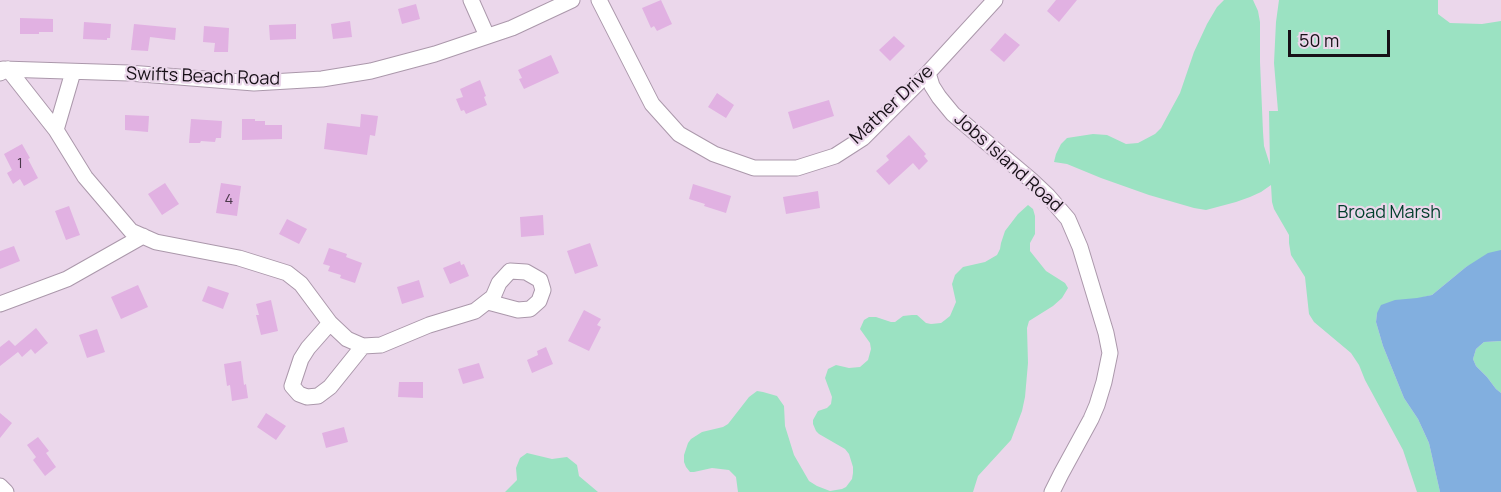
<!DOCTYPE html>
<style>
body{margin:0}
#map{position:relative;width:1501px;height:492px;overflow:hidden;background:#ebd7eb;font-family:Manrope,sans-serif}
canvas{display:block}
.scale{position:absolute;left:1288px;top:30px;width:102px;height:27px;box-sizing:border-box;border:3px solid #171017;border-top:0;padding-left:8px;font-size:18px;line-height:21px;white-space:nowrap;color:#171017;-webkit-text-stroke:4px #ebd7eb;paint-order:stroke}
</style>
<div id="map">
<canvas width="1501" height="492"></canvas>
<div class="scale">50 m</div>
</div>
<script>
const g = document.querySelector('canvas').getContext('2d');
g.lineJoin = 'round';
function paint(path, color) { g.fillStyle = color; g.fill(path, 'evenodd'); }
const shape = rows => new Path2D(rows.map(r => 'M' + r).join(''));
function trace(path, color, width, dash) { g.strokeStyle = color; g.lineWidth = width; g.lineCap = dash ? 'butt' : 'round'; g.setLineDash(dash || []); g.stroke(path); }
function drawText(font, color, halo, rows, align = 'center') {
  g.font = font + ' Manrope,sans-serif'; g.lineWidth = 4.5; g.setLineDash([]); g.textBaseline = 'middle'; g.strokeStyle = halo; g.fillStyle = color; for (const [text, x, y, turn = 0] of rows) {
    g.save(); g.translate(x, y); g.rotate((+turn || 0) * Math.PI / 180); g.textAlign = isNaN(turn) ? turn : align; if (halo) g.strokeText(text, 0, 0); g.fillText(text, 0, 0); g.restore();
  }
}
const green = shape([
 [1224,0,1253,0,1258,11,1260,22,1260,62,1263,132,1264,146,1270,165,1269,111,1278,111,1274,63,1276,22,1279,0,1438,0,1438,14,1450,23,1482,24,1501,21,1501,253,1466,267,1432,295,1404,302,1377,313,1376,322,1383,346,1404,398,1418,419,1429,443,1440,492,1417,492,1403,450,1365,380,1359,365,1351,353,1314,322,1309,314,1305,277,1291,255,1289,243,1289,235,1274,209,1272,202,1271,185,1261,192,1250,197,1236,202,1206,210,1194,208,1149,195,1101,178,1067,164,1054,162,1056,154,1061,144,1067,138,1093,134,1107,135,1126,144,1138,143,1155,134,1161,128,1180,93,1194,52,1207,24,1217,7],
 [1028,205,1033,209,1035,216,1035,234,1030,243,1030,251,1046,271,1065,283,1068,288,1062,298,1053,306,1029,321,1027,328,1028,363,1025,397,1022,411,1011,440,978,476,973,492,738,492,736,477,729,470,712,468,694,472,690,472,686,467,684,462,684,455,688,443,691,439,702,432,723,427,728,424,749,397,757,391,763,392,777,396,784,406,785,426,794,455,809,481,817,486,830,491,842,489,846,487,852,479,853,473,853,467,849,454,845,449,819,434,816,431,813,424,813,420,818,411,827,408,831,404,832,397,825,378,828,369,836,365,849,368,860,367,868,360,871,349,870,343,860,329,864,320,869,317,876,317,891,322,895,322,903,316,912,315,917,315,926,323,931,324,941,323,945,320,950,316,956,302,952,284,955,275,963,267,985,262,997,255,1000,249,1001,243,1005,231,1018,214],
 [1501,341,1501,393,1496,389,1487,377,1476,366,1473,359,1476,349,1484,342],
 [527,453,552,459,567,457,577,465,579,476,598,492,505,492,517,480,516,468,520,458]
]);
const water = shape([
 [1501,250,1501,341,1484,342,1476,349,1473,359,1476,366,1487,377,1496,389,1501,393,1501,492,1440,492,1429,443,1418,419,1404,398,1383,346,1376,322,1377,313,1381,305,1395,300,1417,298,1432,295,1466,267,1488,253]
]);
const building = shape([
 [661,0,672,24,657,31,654,26,651,28,642,8],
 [1056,0,1077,0,1059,22,1047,11],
 [416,4,420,19,402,24,398,9],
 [20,18,53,19,53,32,39,32,39,34,20,34],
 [350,21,352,37,333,39,331,24],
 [84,22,111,24,110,38,107,38,107,40,83,39],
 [134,24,176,28,175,40,150,37,148,51,131,50],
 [296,24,296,39,270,40,269,25],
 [204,26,229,28,228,52,214,52,215,43,203,42],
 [1005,33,1020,45,1004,62,990,50],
 [894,36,905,46,890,61,879,50],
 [551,55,559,73,524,89,519,79,522,78,518,70],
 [480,80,486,96,484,97,487,105,466,114,464,110,461,111,456,99,463,97,460,89],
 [717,93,734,105,726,118,708,107],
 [829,100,834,116,793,129,788,112],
 [361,114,378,116,375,136,370,135,367,155,324,149,327,123,360,127],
 [125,115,149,116,148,132,125,130],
 [191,119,222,121,221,138,216,138,215,142,201,141,200,143,189,143],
 [242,119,255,119,255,121,265,121,265,125,282,125,282,139,242,140],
 [909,135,926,154,924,156,928,161,919,170,913,163,889,185,876,171,889,160,886,156],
 [22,144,30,158,28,159,38,178,24,186,20,179,13,184,7,173,12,170,4,154],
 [165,183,179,204,162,215,148,194],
 [221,183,241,186,237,216,216,213],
 [693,184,731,196,726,213,704,206,705,204,689,199],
 [818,191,820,208,786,214,783,197],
 [69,206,80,235,66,240,55,211],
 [543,215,544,235,521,237,520,217],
 [287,219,307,229,299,244,279,234],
 [590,243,598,266,575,274,567,251],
 [14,246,20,261,0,269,0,251],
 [329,248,347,254,346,257,362,263,355,283,340,278,341,275,328,271,330,266,323,264],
 [460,261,461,265,464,264,469,276,450,284,443,268],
 [419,280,424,297,402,304,397,287],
 [138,285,148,307,121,319,111,297],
 [208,286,229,293,223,309,202,301],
 [271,300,278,331,261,335,256,315,259,315,256,304],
 [584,310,601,319,597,325,601,327,589,351,568,341],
 [36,328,48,343,35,354,31,349,22,357,18,352,0,366,0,347,9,340,15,346],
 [97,329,105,352,87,358,79,335],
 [546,347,553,364,532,373,527,360,538,355,537,351],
 [241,361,244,385,246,384,248,398,232,401,230,385,227,386,224,364],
 [479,363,484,378,463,384,458,369],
 [399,382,423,382,423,398,398,397],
 [0,413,12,423,0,438],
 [266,413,286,426,276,440,257,427],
 [344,427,348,442,326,448,322,433],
 [38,437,49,451,46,453,56,467,45,476,33,460,36,457,27,445]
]);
const minor = shape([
 [471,0,487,36],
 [599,0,652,104,679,134,714,154,754,168,797,168,835,156,863,138,928,73,995,0],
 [3,69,129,73,254,83,322,79,371,71,435,54,512,28,572,0],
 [0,73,8,69,56,130,85,177,131,231,156,242,239,258,287,273,301,284,330,323,308,348,301,359,292,386,299,394,307,397,318,396,330,387,363,346,381,345,429,325,475,311,493,297,499,283,510,271,526,272,540,280,543,290,539,301,530,309,518,310,488,302],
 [928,73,932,86,939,97,953,114,1031,180,1048,196,1068,219,1080,247,1106,333,1110,353,1104,382,1097,405,1091,419,1061,474,1052,492],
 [56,130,73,72],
 [0,304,67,279,143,236],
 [330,323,347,339,363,346],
 [0,486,6,492]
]);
const numberNames = [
 ["1",20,164],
 ["4",229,200]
];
const streetNames = [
 ["Swifts Beach Road",203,77,2],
 ["Mather Drive",892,105,-43],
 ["Jobs Island Road",1008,163,42]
];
const parkNames = [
 ["Broad Marsh",1389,213]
];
paint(green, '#9be2c2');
paint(water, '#82afdf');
paint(building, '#e1b1e2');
trace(minor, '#ab98ab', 17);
trace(minor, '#fff', 15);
drawText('15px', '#4a384a', null, numberNames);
drawText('18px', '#171017', '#ebd7eb', streetNames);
drawText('18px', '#003e2b', '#ebd7eb', parkNames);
</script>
